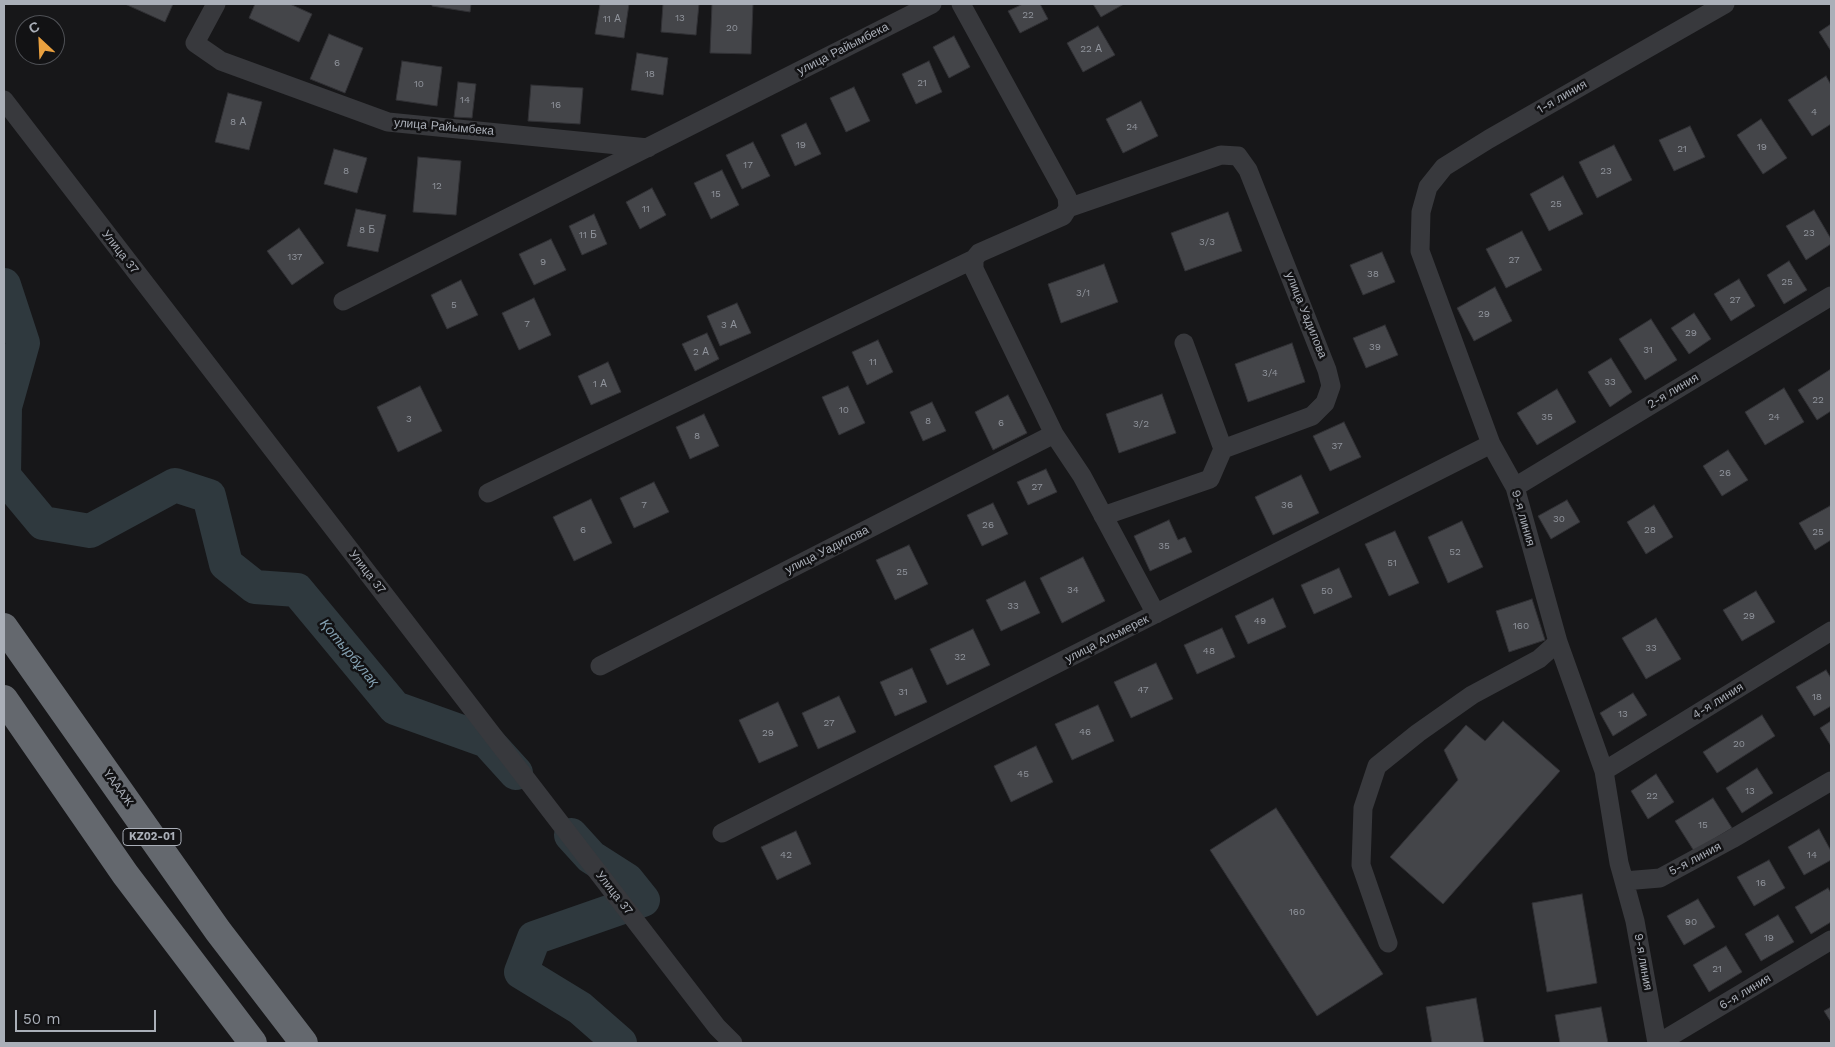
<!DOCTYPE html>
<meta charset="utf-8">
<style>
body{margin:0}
#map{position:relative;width:1835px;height:1047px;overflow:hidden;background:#171719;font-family:"Work Sans",sans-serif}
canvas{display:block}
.frame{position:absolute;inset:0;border:5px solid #aaafb8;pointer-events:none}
.north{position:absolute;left:15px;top:15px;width:50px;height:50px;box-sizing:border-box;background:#121214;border:1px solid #4f5156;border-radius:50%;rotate:335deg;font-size:14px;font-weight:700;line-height:20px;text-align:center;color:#aaafb8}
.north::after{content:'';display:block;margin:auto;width:18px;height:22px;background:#e9a03f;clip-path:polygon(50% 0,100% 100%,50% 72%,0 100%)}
.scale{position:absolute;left:15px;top:1010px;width:141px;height:22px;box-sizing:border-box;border:2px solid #aaafb8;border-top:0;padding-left:6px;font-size:15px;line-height:18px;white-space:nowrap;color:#aaafb8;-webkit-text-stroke:4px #121214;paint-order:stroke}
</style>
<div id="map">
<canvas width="1835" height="1047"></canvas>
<div class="frame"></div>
<div class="north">С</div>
<div class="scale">50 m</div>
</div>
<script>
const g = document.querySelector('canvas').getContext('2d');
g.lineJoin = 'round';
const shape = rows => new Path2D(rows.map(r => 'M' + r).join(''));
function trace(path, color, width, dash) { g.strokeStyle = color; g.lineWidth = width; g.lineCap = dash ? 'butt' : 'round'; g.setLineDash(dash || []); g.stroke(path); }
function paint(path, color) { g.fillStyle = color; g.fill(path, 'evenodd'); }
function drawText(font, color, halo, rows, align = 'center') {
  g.font = font + ' "Work Sans",sans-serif'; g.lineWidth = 5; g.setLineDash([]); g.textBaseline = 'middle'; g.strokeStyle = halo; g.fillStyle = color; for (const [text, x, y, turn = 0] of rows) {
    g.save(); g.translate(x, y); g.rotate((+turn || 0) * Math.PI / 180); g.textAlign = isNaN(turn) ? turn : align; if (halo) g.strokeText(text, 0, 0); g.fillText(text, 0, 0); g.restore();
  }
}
const river = shape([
 [4,285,23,343,5,407,4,476,43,523,90,531,175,485,209,496,226,564,255,587,297,590,395,708,487,741,516,773],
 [571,835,591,857,627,880,643,900,534,938,521,972,580,1008,620,1043]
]);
const building = shape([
 [125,4,173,4,165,22,125,4],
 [255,4,290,4,312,14,299,42,249,18,255,4],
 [432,4,471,4,470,12,432,6,432,4],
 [600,4,629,4,624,38,595,34,600,4],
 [663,4,699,4,696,35,661,32,663,4],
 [712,4,753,4,751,54,710,53,712,4],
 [1023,4,1040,4,1048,19,1020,33,1008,11,1023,4],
 [1093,4,1124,4,1101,17,1093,4],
 [1831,24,1831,51,1819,32,1831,24],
 [1098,26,1115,55,1083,72,1067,43,1098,26],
 [329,34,363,48,345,93,310,79,329,34],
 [954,36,970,67,949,78,933,47,954,36],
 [637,53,668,58,663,95,631,90,637,53],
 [402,61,442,67,437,106,396,100,402,61],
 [929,61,942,92,916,104,902,74,929,61],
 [1826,76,1831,85,1831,124,1812,136,1788,100,1826,76],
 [458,82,476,84,472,118,454,117,458,82],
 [531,85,583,88,580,124,528,121,531,85],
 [854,87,870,121,846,132,830,98,854,87],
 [228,93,262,102,249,150,215,142,228,93],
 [1141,101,1158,136,1123,153,1106,119,1141,101],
 [1761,119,1787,158,1763,174,1737,135,1761,119],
 [806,123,821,154,795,166,781,135,806,123],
 [1690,126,1705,157,1674,171,1659,140,1690,126],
 [753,142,770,176,742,189,726,155,753,142],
 [1614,145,1632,180,1597,198,1579,162,1614,145],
 [334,149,367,158,357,193,324,184,334,149],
 [418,157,461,161,456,215,413,212,418,157],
 [722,170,739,205,711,219,694,183,722,170],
 [1563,176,1583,214,1549,231,1530,194,1563,176],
 [652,188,666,215,640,229,626,202,652,188],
 [356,209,386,215,378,252,347,246,356,209],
 [1814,210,1831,239,1831,244,1806,260,1786,226,1814,210],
 [1228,212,1242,251,1185,271,1171,233,1228,212],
 [594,214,607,244,582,255,569,226,594,214],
 [299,228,324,263,292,285,267,251,299,228],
 [1522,231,1542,270,1506,288,1486,249,1522,231],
 [551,239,566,270,534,285,519,254,551,239],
 [1382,252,1395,282,1363,295,1350,265,1382,252],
 [1789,261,1807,290,1784,304,1767,275,1789,261],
 [1104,264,1118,302,1061,323,1048,284,1104,264],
 [1739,279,1755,306,1731,321,1714,294,1739,279],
 [461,280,478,315,447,329,431,295,461,280],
 [1495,287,1512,321,1474,341,1457,308,1495,287],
 [534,298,551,335,519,350,502,313,534,298],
 [737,303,751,333,720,346,707,316,737,303],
 [1694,313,1711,339,1689,354,1671,328,1694,313],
 [1651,319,1677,360,1645,380,1619,339,1651,319],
 [1385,325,1398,355,1366,368,1353,338,1385,325],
 [707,333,719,359,695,371,682,344,707,333],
 [878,340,893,372,867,385,852,352,878,340],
 [1292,343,1305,382,1248,402,1235,364,1292,343],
 [1611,358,1632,392,1610,407,1588,372,1611,358],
 [608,362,621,392,591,405,578,376,608,362],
 [1831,369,1831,411,1817,420,1798,390,1831,369],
 [420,386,442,431,398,452,377,407,420,386],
 [848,386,865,423,839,435,822,397,848,386],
 [1784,388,1804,422,1765,445,1745,412,1784,388],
 [1557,389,1576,422,1537,445,1517,413,1557,389],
 [1162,394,1176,433,1119,453,1106,414,1162,394],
 [1008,395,1027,433,993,450,975,412,1008,395],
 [932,402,946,431,923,441,910,412,932,402],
 [704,414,719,446,690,459,676,427,704,414],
 [1344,422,1361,457,1330,471,1313,436,1344,422],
 [1728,450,1748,480,1722,496,1703,466,1728,450],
 [1046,469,1057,492,1028,505,1017,482,1046,469],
 [1301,475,1319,513,1273,535,1255,497,1301,475],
 [654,482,669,512,634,528,620,498,654,482],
 [591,499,612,543,574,561,553,517,591,499],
 [1567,500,1580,522,1551,539,1538,516,1567,500],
 [993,503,1008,534,982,546,967,515,993,503],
 [1654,505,1673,537,1646,554,1627,522,1654,505],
 [1830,506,1831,509,1831,540,1815,550,1799,523,1830,506],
 [1169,520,1178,540,1185,537,1192,552,1150,571,1134,536,1169,520],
 [1462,521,1483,567,1448,583,1428,537,1462,521],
 [1395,531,1419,583,1389,596,1365,544,1395,531],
 [909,545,928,584,895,600,876,560,909,545],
 [1083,557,1105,601,1062,623,1040,578,1083,557],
 [1339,568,1352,597,1314,614,1301,585,1339,568],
 [1025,581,1040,613,1001,631,986,600,1025,581],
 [1756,591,1775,622,1742,641,1723,610,1756,591],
 [1273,598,1286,627,1248,644,1235,616,1273,598],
 [1532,599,1545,640,1509,652,1496,611,1532,599],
 [1656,618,1681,659,1646,679,1622,638,1656,618],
 [1222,628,1235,657,1197,674,1184,645,1222,628],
 [973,629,990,665,947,685,930,649,973,629],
 [1156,663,1173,699,1131,718,1114,682,1156,663],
 [912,668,927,702,895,716,880,682,912,668],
 [1826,670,1831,678,1831,706,1814,716,1796,687,1826,670],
 [1633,693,1647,715,1613,736,1600,713,1633,693],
 [839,696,856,732,818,749,802,713,839,696],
 [778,702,798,746,759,763,739,720,778,702],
 [1098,705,1114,741,1072,760,1055,724,1098,705],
 [1762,715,1775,736,1717,773,1703,752,1762,715],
 [1503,721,1560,771,1443,904,1390,857,1458,780,1444,750,1466,725,1485,741,1503,721],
 [1831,721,1831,746,1820,728,1831,721],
 [1036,746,1053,782,1011,802,994,766,1036,746],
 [1757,768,1773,793,1742,813,1726,788,1757,768],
 [1656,774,1674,802,1648,819,1631,791,1656,774],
 [1713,798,1732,828,1694,851,1675,821,1713,798],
 [1276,808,1383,974,1317,1016,1210,850,1276,808],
 [1819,829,1831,851,1831,860,1804,875,1788,847,1819,829],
 [796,831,811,864,777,880,761,847,796,831],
 [1769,860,1785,888,1754,906,1737,877,1769,860],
 [1828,888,1831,893,1831,922,1811,934,1795,907,1828,888],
 [1582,894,1597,983,1547,992,1532,903,1582,894],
 [1698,899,1715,927,1684,945,1667,916,1698,899],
 [1778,915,1794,942,1761,961,1745,934,1778,915],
 [1726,946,1742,972,1709,992,1693,965,1726,946],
 [1476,998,1484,1043,1432,1043,1426,1007,1476,998],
 [1601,1007,1608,1043,1560,1043,1555,1015,1601,1007],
 [1831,1007,1831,1022,1824,1011,1831,1007]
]);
const minor = shape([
 [216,4,195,43,221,61,388,122,648,148],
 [961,4,1067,197,1068,208,1063,216,979,253,974,259,974,269,1054,434,1082,476,1156,614],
 [1725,4,1489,139,1444,167,1428,187,1421,212,1420,251,1491,444,1515,487,1558,642,1604,771,1619,863,1624,881,1660,878,1732,839,1831,781],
 [4,100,717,1027,733,1043],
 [1068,208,1221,155,1238,156,1248,170,1327,370,1331,386,1325,403,1312,416,1223,449,1210,479,1103,516],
 [343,301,932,4],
 [1184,343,1223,449],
 [1515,487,1831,296],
 [488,493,974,259],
 [600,666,1054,434],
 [1604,771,1831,631],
 [722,833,1491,444],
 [1624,881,1635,921,1657,1043],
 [1388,943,1361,865,1363,808,1377,766,1418,733,1472,695,1539,659,1558,642],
 [1659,1043,1831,940]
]);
const motorway = shape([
 [4,627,218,931,304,1043],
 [4,699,125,874,253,1043]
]);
const numberNames = [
 ["22",1028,15],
 ["13",680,18],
 ["11 А",612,19],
 ["20",732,28],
 ["22 А",1091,49],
 ["6",337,63],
 ["18",650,74],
 ["21",922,83],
 ["10",419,84],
 ["14",465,100],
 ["16",556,105],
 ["4",1814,112],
 ["8 А",238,122],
 ["24",1132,127],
 ["19",801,145],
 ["19",1762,147],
 ["21",1682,149],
 ["17",748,165],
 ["8",346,171],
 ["23",1606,171],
 ["12",437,186],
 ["15",716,194],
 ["25",1556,204],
 ["11",646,209],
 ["8 Б",367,230],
 ["23",1809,233],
 ["11 Б",588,235],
 ["3/3",1207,242],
 ["137",295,257],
 ["27",1514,260],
 ["9",543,262],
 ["38",1373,274],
 ["25",1787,282],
 ["3/1",1083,293],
 ["27",1735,300],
 ["5",454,305],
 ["29",1484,314],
 ["7",527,324],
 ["3 А",729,325],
 ["29",1691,333],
 ["39",1375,347],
 ["31",1648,350],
 ["2 А",701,352],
 ["11",873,362],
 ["3/4",1270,373],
 ["33",1610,382],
 ["1 А",600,384],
 ["22",1818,400],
 ["10",844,410],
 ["35",1547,417],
 ["24",1774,417],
 ["3",409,419],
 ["8",928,421],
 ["6",1001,423],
 ["3/2",1141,424],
 ["8",697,436],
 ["37",1337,446],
 ["26",1725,473],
 ["27",1037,487],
 ["7",644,505],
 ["36",1287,505],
 ["30",1559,519],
 ["26",988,525],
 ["6",583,530],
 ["28",1650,530],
 ["25",1818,532],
 ["35",1164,546],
 ["52",1455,552],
 ["51",1392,563],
 ["25",902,572],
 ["34",1073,590],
 ["50",1327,591],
 ["33",1013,606],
 ["29",1749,616],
 ["49",1260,621],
 ["160",1521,626],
 ["33",1651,648],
 ["48",1209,651],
 ["32",960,657],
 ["47",1143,690],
 ["31",903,692],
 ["18",1817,697],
 ["13",1623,714],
 ["27",829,723],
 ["46",1085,732],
 ["29",768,733],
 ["20",1739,744],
 ["45",1023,774],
 ["13",1750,791],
 ["22",1652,796],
 ["15",1703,825],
 ["42",786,855],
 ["14",1812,855],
 ["16",1761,883],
 ["160",1297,912],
 ["90",1691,922],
 ["19",1769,938],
 ["21",1717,969]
];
const shields = [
 [152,837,58]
];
const shieldNames = [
 ["KZ02-01",152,837]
];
const streetNames = [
 ["улица Райымбека",843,49,-27],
 ["1-я линия",1562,97,-30],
 ["улица Райымбека",444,127,5],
 ["Улица 37",120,252,52],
 ["улица Уадилова",1306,315,68],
 ["2-я линия",1673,391,-31],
 ["9-я линия",1523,518,74],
 ["улица Уадилова",827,550,-27],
 ["Улица 37",367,572,52],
 ["улица Альмерек",1107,639,-27],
 ["4-я линия",1718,701,-32],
 ["ҮАААЖ",118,788,54],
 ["5-я линия",1695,859,-28],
 ["Улица 37",614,893,52],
 ["9-я линия",1643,962,80],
 ["6-я линия",1745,992,-31]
];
const waterNames = [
 ["Қотырбұлақ",349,653,50]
];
trace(river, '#2f393e', 34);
paint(building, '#444549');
trace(building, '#313135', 1);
trace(minor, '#38393d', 19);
trace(motorway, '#64686e', 28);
drawText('10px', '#90949c', null, numberNames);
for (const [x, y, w] of shields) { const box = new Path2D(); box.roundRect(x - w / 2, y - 8.5, w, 17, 4); g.fillStyle = '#121214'; g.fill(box); trace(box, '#aaafb8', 1); }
drawText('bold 11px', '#aaafb8', null, shieldNames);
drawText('12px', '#aaafb8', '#121214', streetNames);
drawText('italic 14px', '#83a0b1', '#121214', waterNames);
</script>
